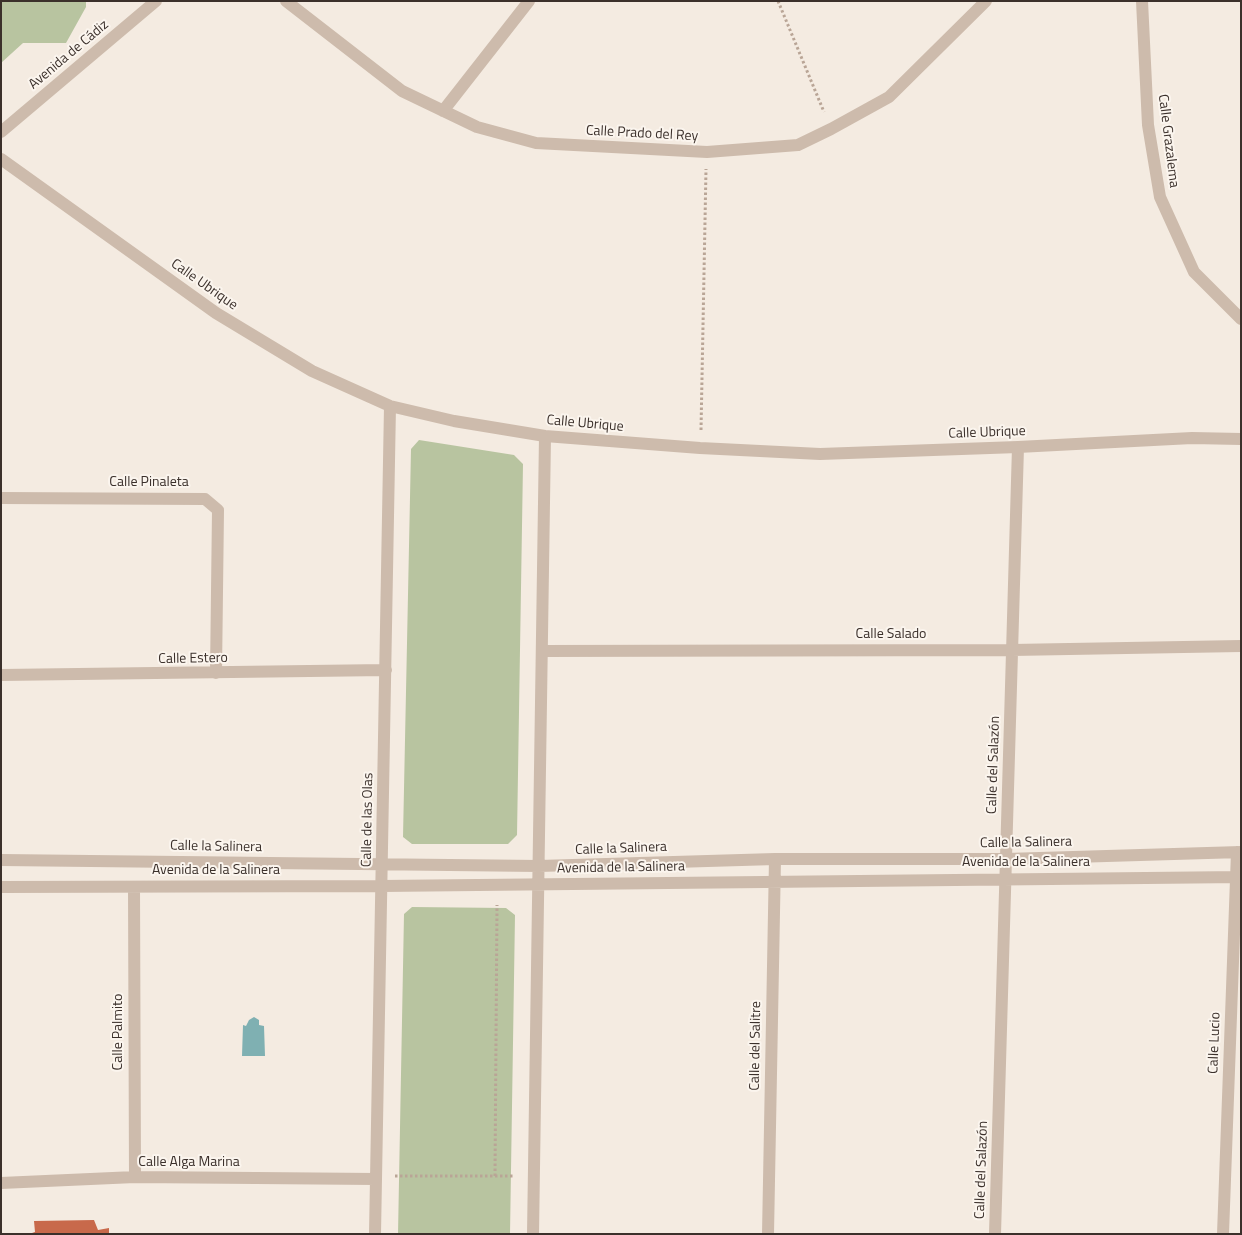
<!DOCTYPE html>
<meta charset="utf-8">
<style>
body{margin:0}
#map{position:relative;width:1242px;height:1235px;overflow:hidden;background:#f4ebe1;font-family:"Titillium Web",sans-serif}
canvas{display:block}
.frame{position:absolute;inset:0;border:2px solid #3b302b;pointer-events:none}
</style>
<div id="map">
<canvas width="1242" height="1235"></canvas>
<div class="frame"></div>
</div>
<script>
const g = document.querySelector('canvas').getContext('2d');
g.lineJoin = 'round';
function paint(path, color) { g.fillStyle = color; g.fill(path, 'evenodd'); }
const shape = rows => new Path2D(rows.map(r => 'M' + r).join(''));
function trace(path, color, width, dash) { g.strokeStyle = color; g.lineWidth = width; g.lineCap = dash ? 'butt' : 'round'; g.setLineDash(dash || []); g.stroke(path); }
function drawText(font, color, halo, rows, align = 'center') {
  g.font = font + ' "Titillium Web",sans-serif'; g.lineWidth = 4; g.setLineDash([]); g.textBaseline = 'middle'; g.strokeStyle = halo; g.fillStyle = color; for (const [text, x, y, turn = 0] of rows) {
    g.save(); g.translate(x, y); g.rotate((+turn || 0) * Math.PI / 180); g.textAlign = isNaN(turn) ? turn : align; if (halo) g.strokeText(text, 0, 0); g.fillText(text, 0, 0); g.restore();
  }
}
const green = shape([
 [1,1,86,1,86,7,66,43,23,43,1,63],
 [419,440,514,455,523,464,517,835,508,844,412,844,403,837,411,449],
 [412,907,506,908,515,915,510,1234,398,1234,404,914]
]);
const water = shape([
 [254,1017,259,1020,259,1025,264,1026,265,1056,242,1056,243,1025,246,1026,249,1020]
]);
const building = shape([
 [94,1220,98,1230,109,1228,109,1234,29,1234,35,1232,34,1221]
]);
const path = shape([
 [778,1,824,112],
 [701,430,706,169],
 [395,1176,515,1176],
 [495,1176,497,905]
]);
const minor = shape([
 [286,1,402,91,477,127,536,143,707,152,798,145,831,129,889,97,986,1],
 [1142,1,1148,125,1160,197,1194,272,1241,319],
 [443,111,529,1],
 [1,132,156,1],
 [1,159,216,313,312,371,390,406,454,421,545,436,700,448,820,454,1018,447,1192,438,1241,439],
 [1,498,205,499,218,510,216,673],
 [542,651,1012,650,1241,646],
 [1,675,386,670],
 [1,860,539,866,775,859,1006,859,1241,852],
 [1,887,382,886,1241,877],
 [134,887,135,1177],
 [1,1183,135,1177,376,1179],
 [375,1234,390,406],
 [533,1234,545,436],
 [768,1234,775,859],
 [995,1234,1018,447],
 [1223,1234,1237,852]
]);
const streetNames = [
 ["Avenida de Cádiz",69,55,-40],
 ["Calle Prado del Rey",642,134,3],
 ["Calle Grazalema",1168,141,83],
 ["Calle Ubrique",204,285,35],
 ["Calle Ubrique",585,424,5],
 ["Calle Ubrique",987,433,-2],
 ["Calle Pinaleta",149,483],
 ["Calle Salado",891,635],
 ["Calle Estero",193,659,-1],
 ["Calle del Salazón",994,765,-88],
 ["Calle de las Olas",368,820,-89],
 ["Calle la Salinera",1026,843,-1],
 ["Calle la Salinera",216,847,1],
 ["Calle la Salinera",621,849,-2],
 ["Avenida de la Salinera",1026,863],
 ["Avenida de la Salinera",621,868,-1],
 ["Avenida de la Salinera",216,871],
 ["Calle Palmito",119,1032,-90],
 ["Calle Lucio",1215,1043,-88],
 ["Calle del Salitre",756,1046,-89],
 ["Calle Alga Marina",189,1163],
 ["Calle del Salazón",982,1170,-88]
];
paint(green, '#b8c4a0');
paint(water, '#7fb0b2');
paint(building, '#c8694b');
trace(path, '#b9a596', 3, [2.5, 2.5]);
trace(minor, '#cdbbac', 12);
drawText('14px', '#3b302b', '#fbf5ee', streetNames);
</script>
